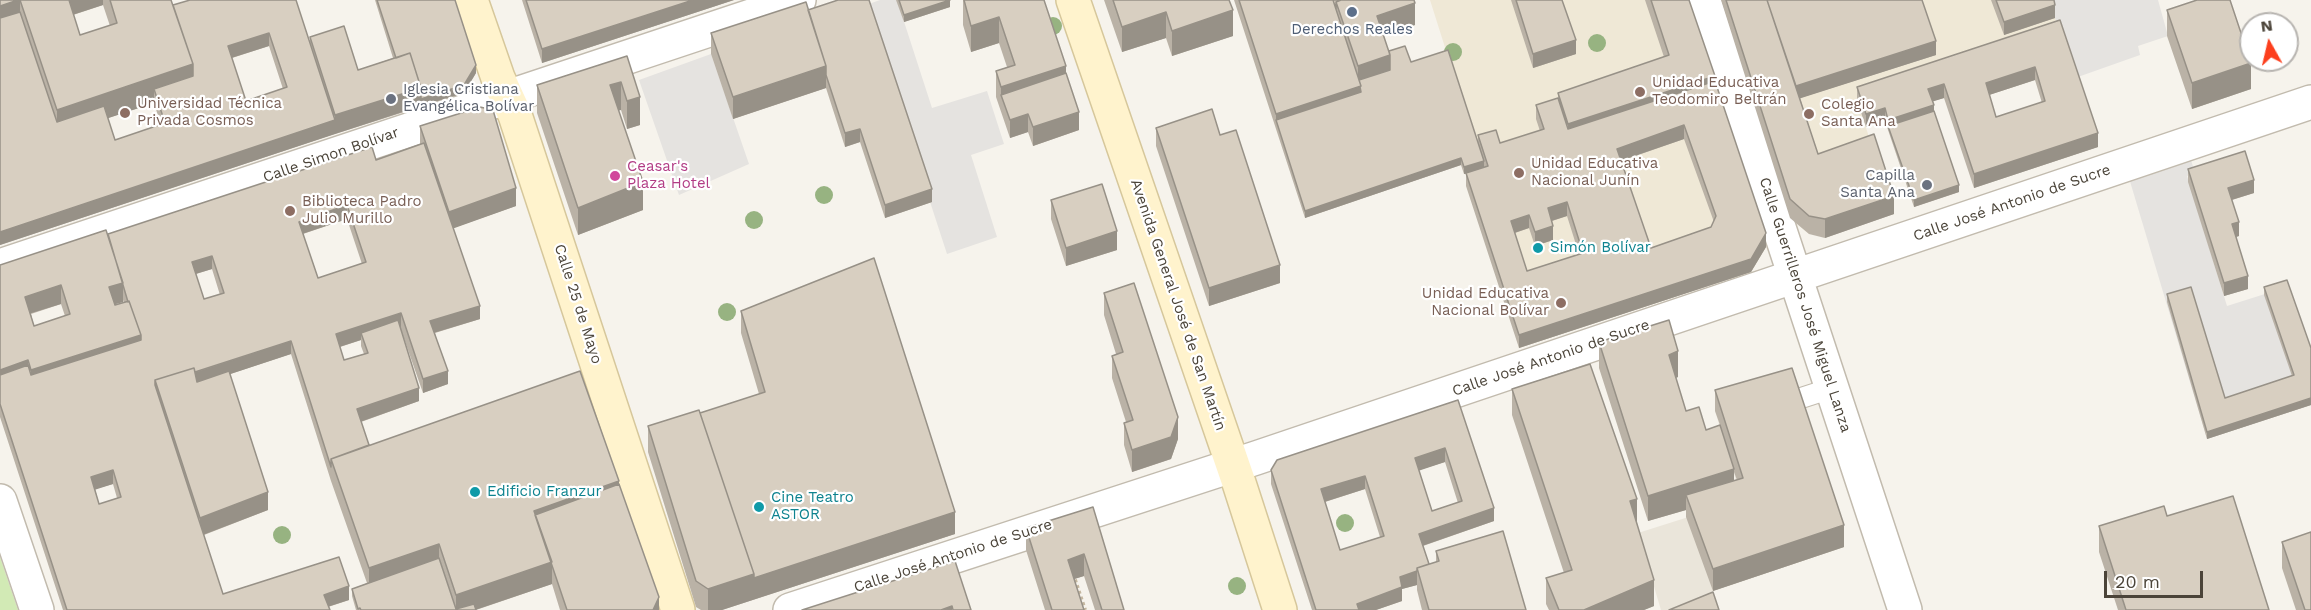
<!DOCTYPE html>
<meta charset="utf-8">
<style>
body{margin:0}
#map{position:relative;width:2311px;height:610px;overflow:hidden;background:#f6f3ec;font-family:"Work Sans",sans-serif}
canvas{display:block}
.north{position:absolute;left:2239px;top:12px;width:60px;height:60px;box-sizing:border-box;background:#fff;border:2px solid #b7b4b0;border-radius:50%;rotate:352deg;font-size:16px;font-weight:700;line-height:24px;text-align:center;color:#4b4439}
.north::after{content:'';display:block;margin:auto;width:21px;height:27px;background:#fc3f1d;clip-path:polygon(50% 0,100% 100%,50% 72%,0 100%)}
.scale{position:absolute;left:2104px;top:571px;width:99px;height:27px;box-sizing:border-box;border:3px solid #4b4439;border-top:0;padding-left:8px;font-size:18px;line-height:21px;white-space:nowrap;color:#4b4439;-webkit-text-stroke:4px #fff;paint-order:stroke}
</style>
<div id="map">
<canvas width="2311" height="610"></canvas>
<div class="north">N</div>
<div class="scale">20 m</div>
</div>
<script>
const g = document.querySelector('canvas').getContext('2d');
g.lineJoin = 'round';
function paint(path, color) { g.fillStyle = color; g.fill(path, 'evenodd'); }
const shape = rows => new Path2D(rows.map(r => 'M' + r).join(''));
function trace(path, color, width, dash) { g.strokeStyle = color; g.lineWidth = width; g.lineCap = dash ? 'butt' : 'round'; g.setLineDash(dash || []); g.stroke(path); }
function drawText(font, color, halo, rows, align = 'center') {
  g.font = font + ' "Work Sans",sans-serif'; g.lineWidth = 4.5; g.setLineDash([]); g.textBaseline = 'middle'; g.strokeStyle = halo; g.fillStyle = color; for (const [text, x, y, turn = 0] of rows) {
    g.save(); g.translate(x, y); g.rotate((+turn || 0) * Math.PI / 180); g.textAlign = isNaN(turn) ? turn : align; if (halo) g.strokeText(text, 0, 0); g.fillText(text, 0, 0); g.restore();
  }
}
const residential = shape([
 [1792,390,1844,547,1713,591,1682,610,1661,610,1638,533,1742,500,1715,411]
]);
const education = shape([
 [1430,0,1683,0,1766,247,1751,272,1519,348,1487,180],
 [1752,0,2049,0,2060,33,1857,100,1894,214,1809,234,1790,218]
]);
const green = shape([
 [0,557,18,610,0,610]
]);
const parking = shape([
 [880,0,897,0,932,108,987,91,1004,144,971,155,997,237,947,254,866,5],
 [2049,0,2158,0,2168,36,2138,46,2140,55,2075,78],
 [711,54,749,164,679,195,639,80],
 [2190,157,2195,173,2187,176,2227,306,2287,287,2311,356,2311,405,2207,439,2129,178]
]);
const path = shape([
 [1073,574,1085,610]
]);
const lane = shape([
 [1795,400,1832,388]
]);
const street = shape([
 [1704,0,1905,610],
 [0,266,799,0],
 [0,501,37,610],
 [790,610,1256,458,2311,102]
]);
const secondary = shape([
 [471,0,498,78,515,115,678,610],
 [1073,0,1239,483,1280,610]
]);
const trees = [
 [1053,26],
 [1597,43],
 [1453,52],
 [824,195],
 [754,220],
 [727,312],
 [1345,523],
 [282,535],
 [1237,586]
];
const wall = shape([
 [0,0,171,0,173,5,310,44,310,37,358,70,393,58,375,0,455,0,476,73,464,93,335,134,0,245],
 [103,5,110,26,80,35,73,15],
 [269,46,283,89,246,101,232,58],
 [154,103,161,125,115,140,108,118],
 [522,0,734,0,542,63],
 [896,0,950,0,950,7,904,22],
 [963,0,1044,0,1066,73,1079,130,1033,146,1028,132,1010,138,996,97,996,71,1007,67,999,43,971,52,963,25],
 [1104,0,1229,0,1233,36,1172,56,1166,38,1122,52],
 [1234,0,1414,0,1415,25,1383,35,1389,51,1411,62,1478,141,1478,135,1500,143,1540,131,1536,119,1536,105,1558,98,1558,93,1664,57,1645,0,1689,0,1766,247,1751,272,1519,348,1466,186,1466,174,1464,174,1461,165,1305,218],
 [1684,139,1714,222,1711,227,1651,248,1621,161],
 [1567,216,1579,254,1527,271,1515,233,1529,228,1535,246,1553,240,1552,221],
 [1511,0,1562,0,1576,54,1533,68],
 [1721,0,1922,0,1936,55,1800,98,1818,154,1894,214,1825,238,1809,234,1790,218],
 [1991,0,2054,0,2055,18,2004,35],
 [808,10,932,202,885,218,860,142,845,147,826,88,733,119,711,54,711,33],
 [2167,10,2251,89,2192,109,2167,36],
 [2060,20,2098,147,1974,188,1944,98,1933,101,1934,111,1959,192,1914,207,1885,121,1866,127,1857,101,1857,87],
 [2035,80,2042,103,1996,117,1989,95],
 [627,56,640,125,627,129,621,110,618,110,643,210,578,235,537,113,537,85],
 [420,126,516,206,453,228,480,319,435,333,448,384,423,393,400,327,419,401,361,422,369,445,619,484,659,610,560,610,552,584,476,610,356,610,352,596,352,589,367,583,331,481,291,354,230,374,268,510,204,535,223,594,349,600,328,607,330,610,63,610,0,417,0,265,376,160,420,144],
 [347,219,362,264,318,278,303,234],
 [212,269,220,295,204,299,196,274],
 [123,300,124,303,115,305,114,304,123,302],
 [61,304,65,316,34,326,31,314],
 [361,340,361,346,364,354,344,360,340,347],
 [113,484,117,498,99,504,95,489],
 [1156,128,1280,283,1209,306,1156,146],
 [2188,169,2254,193,2232,200,2239,236,2236,237,2248,289,2224,296,2188,182],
 [1051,200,1117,250,1066,266,1051,219],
 [2264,287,2311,405,2207,439,2167,302,2167,294,2225,398,2292,376,2264,295],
 [1104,293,1178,439,1171,459,1132,472,1124,445,1124,423,1126,422,1112,378,1112,356,1116,354,1104,315],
 [741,311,955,534,722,610,701,610,696,607,648,452,648,426,700,413,759,394,741,333],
 [1599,342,1678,377,1676,378,1686,411,1706,430,1720,425,1715,411,1715,390,1844,547,1713,591,1686,517,1686,510,1648,521,1599,368],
 [1734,472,1737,480,1734,481],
 [1512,389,1637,523,1654,606,1644,610,1549,610,1546,604,1546,578,1564,573,1512,415],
 [1458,400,1494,521,1423,546,1429,564,1436,562,1436,551,1526,610,1422,610,1417,590,1417,585,1402,589,1402,601,1376,610,1312,610,1271,484,1271,470],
 [1445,462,1458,503,1432,511,1419,470],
 [1365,489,1380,537,1340,550,1325,502],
 [1093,507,1124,610,1095,610,1084,576,1074,579,1084,610,1045,610,1026,550,1026,528],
 [2167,516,2269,610,2118,610,2099,552,2099,526],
 [2282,542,2311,610,2296,610,2282,568]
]);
const shadedWall = shape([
 [18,0,20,0,20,25,0,32,0,6],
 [66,0,103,0,103,5,66,17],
 [693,0,734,0,542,63,542,49],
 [950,0,950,7,904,22,904,15],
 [1415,3,1415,25,1377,38,1377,16],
 [2055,5,2055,18,2004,35,2004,22],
 [1233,10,1233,36,1172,56,1172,31],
 [1166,12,1166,38,1122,52,1122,27],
 [999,17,999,43,971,52,971,26],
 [269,33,269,46,228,59,228,46],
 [1576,40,1576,54,1533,68,1533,54],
 [1936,41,1936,55,1795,100,1795,86],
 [1390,55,1390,77,1361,99,1276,120,1276,114,1358,81,1358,66],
 [2251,63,2251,89,2192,109,2192,83],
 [193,64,193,90,154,89,154,103,57,135,57,110],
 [476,65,476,73,464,93,421,106,421,99],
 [826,66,826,88,733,119,733,97],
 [1066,66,1066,92,1001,95,1001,113,1001,87],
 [2035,67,2035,80,1986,96,1986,83],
 [1715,76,1715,95,1568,143,1568,124],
 [621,82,621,110,610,113,610,85],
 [1944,84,1944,98,1928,103,1928,89],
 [421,88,421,106,335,134,0,245,0,232,335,120,335,115],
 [640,97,640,125,627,129,627,101],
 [1934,105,1934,118,1888,126,1888,134,1888,120],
 [1885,108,1885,121,1866,127,1866,114],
 [1079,112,1079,130,1033,146,1033,127],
 [1028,114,1028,132,1010,138,1010,120],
 [1684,125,1684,139,1617,162,1617,149],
 [860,129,860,142,845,147,845,133],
 [2098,133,2098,147,1974,188,1974,174],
 [1461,158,1461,165,1305,218,1305,211],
 [1484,161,1484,168,1464,174,1464,167],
 [2254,180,2254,193,2228,201,2228,188],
 [643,182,643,210,578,235,578,208],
 [1959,185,1959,192,1914,207,1914,200],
 [516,188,516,206,449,230,449,212],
 [932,189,932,202,885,218,885,205],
 [1894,196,1894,214,1825,238,1825,219],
 [1567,202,1567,216,1548,222,1548,208],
 [347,205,347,219,299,235,299,222],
 [1529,215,1529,228,1511,234,1511,221],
 [2239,222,2239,236,2232,238,2232,224],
 [1553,226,1553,240,1535,246,1535,232],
 [1117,231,1117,250,1066,266,1066,248],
 [1766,233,1766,247,1751,272,1519,348,1519,335],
 [212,256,212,269,192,275,192,262],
 [1280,265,1280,283,1209,306,1209,288],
 [2248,276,2248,289,2224,296,2224,283],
 [123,283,123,302,109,306,109,287],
 [61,285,61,304,25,315,25,297],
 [480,306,480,319,430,334,430,321],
 [401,313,401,327,363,339,361,333,361,340,336,348,336,334],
 [141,335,141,353,31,389,31,370],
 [291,341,291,354,161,397,157,385],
 [1678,351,1678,377,1669,380,1669,355],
 [28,360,28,378,0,388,0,370],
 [448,371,448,384,423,393,423,379],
 [419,388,419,401,357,423,357,409],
 [2311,398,2311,405,2207,439,2207,432],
 [1178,417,1178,439,1171,459,1132,472,1132,450],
 [1445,448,1445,462,1415,472,1415,458],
 [1734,469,1734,494,1686,495,1686,510,1648,521,1648,496],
 [113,470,113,484,91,491,91,477],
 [1365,476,1365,489,1321,503,1321,489],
 [619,481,619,503,539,531,534,511],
 [268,492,268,510,200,536,200,518],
 [1637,499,1637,525,1630,501],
 [1494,508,1494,521,1419,547,1419,534],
 [955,512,955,534,722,610,708,610,708,589,754,574],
 [1844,525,1844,547,1713,591,1713,569],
 [439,544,439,565,369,590,369,568],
 [1084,554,1084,576,1068,581,1068,560],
 [552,562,552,584,475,610,456,610,456,595],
 [1417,571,1417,585,1402,589,1402,601,1376,610,1357,610,1357,604,1400,577],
 [1654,580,1654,606,1644,610,1584,610],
 [349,586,349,600,324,608,324,595],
 [659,597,659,610,653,610],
 [952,606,952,610,941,610]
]);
const building = shape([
 [0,0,18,0,0,6,0,0],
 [20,0,69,0,80,35,117,23,110,0,171,0,193,64,57,110,20,0],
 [190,0,296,0,335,120,0,232,0,18,20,12,57,122,104,106,115,140,165,123,154,89,193,76,193,64,173,5,190,0],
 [269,33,287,87,246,101,228,46,269,33],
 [377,0,455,0,476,65,464,85,421,99,421,88,410,53,396,58,377,0],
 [526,0,693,0,542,49,526,0],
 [838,0,869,0,932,189,885,205,860,129,845,133,826,75,826,66,808,10,838,0],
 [899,0,950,0,904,15,899,0],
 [964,0,1044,0,1066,66,1001,87,996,71,1015,65,999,17,971,26,964,0],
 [1113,0,1229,0,1233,10,1172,31,1166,12,1122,27,1113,0],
 [1239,0,1333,0,1361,86,1276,114,1239,0],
 [1333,0,1341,0,1336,2,1336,9,1333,0],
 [1341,0,1414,0,1415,3,1377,16,1390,55,1358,66,1336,2,1341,0],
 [1516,0,1562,0,1576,40,1533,54,1516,0],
 [1651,0,1689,0,1715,76,1568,124,1558,93,1669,55,1651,0],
 [1726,0,1767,0,1818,154,1874,134,1894,196,1825,219,1809,216,1790,199,1726,0],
 [1767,0,1922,0,1936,41,1796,86,1767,0],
 [1996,0,2054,0,2055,5,2004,22,1996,0],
 [2197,0,2230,0,2251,63,2192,83,2167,10,2197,0],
 [806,2,826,66,733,97,711,33,806,2],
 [2060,20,2098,133,1974,174,1944,84,1928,89,1934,105,1888,120,1885,108,1866,114,1857,87,2060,20],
 [2035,67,2045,101,1996,117,1986,83,2035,67],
 [344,26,358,70,410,53,421,88,335,115,310,37,344,26],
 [1405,46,1411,62,1448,50,1484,161,1464,167,1461,158,1305,211,1276,120,1361,92,1360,87,1361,86,1359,80,1390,70,1390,55,1389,51,1405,46],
 [627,56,640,97,627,101,621,82,610,85,643,182,578,208,537,85,627,56],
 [1066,73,1079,112,1033,127,1028,114,1010,120,1001,95,1066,73],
 [1715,81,1766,233,1751,259,1519,335,1466,173,1488,166,1478,135,1496,130,1500,143,1544,129,1536,105,1558,98,1568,129,1715,81],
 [1684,125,1716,216,1711,227,1651,248,1617,149,1684,125],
 [1567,202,1583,253,1527,271,1511,221,1529,215,1535,232,1553,226,1548,208,1567,202],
 [480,107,493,110,516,188,449,212,420,126,480,107],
 [1212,109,1220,135,1236,130,1280,265,1209,288,1156,128,1212,109],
 [1934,111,1959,185,1914,200,1888,126,1934,111],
 [424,143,480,306,430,321,448,371,423,379,401,313,336,334,344,360,368,353,361,333,398,320,419,388,357,409,369,445,331,459,331,467,291,341,195,372,194,368,155,380,155,385,223,594,339,557,349,586,324,595,330,610,67,610,0,404,0,375,28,365,31,375,141,340,141,335,129,301,128,302,108,234,372,147,376,160,424,143],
 [347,205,366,262,318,278,299,222,347,205],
 [212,256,224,293,204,299,192,262,212,256],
 [113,470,121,497,99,504,91,477,113,470],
 [2245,151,2254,180,2228,188,2239,222,2232,224,2248,276,2224,283,2188,169,2245,151],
 [1102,184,1117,231,1066,248,1051,200,1102,184],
 [106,230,123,283,109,287,115,305,129,301,141,335,31,370,28,360,0,370,0,265,106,230],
 [61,285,70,314,34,326,25,297,61,285],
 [874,258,955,512,754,578,754,574,700,413,765,392,741,311,874,258],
 [2287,280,2311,348,2311,398,2207,432,2167,294,2191,287,2225,398,2294,375,2264,287,2287,280],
 [1134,283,1178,417,1171,437,1132,450,1124,423,1133,420,1112,356,1123,352,1104,293,1134,283],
 [1669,320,1678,351,1669,355,1686,411,1699,407,1706,430,1720,425,1734,469,1648,496,1599,342,1669,320],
 [1590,364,1637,499,1630,501,1654,580,1584,610,1559,610,1546,578,1572,570,1512,389,1590,364],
 [194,368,197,382,229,371,268,492,200,518,155,380,194,368],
 [1792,368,1844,525,1713,569,1686,495,1743,478,1715,390,1792,368],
 [580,371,619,481,534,511,552,562,456,595,439,544,369,568,331,459,580,371],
 [1458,400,1494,508,1419,534,1429,564,1417,568,1417,571,1400,577,1402,587,1357,604,1359,610,1316,610,1271,470,1277,460,1458,400],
 [1445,448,1462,501,1432,511,1415,458,1445,448],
 [1365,476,1384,536,1340,550,1321,489,1365,476],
 [699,410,754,574,708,589,696,581,648,426,699,410],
 [619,484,659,597,653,610,567,610,535,515,619,484],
 [2233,496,2269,610,2126,610,2099,526,2164,506,2167,516,2233,496],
 [1093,507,1124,610,1102,610,1084,554,1068,560,1084,610,1052,610,1026,528,1093,507],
 [1503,531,1526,610,1429,610,1417,568,1439,561,1436,551,1503,531],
 [2311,532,2311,610,2305,610,2282,542,2311,532],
 [439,558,456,609,474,604,476,610,361,610,360,608,358,609,352,589,439,558],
 [955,561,971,610,953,610,952,606,941,610,802,610,955,561],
 [1713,592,1719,610,1669,610,1713,592]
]);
const markers = [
 [1352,12,6,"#5c6f8a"],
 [1640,92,6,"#8d6e63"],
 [391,99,6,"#6b7280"],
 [125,113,6,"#8d6e63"],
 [1809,114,6,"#8d6e63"],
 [1519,173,6,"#8d6e63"],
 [615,176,6,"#d1479c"],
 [1927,185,6,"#6b7280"],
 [290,211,6,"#8d6e63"],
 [1538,248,6,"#0f9aa8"],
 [1561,303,6,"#8d6e63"],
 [475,492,6,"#0f9aa8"],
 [759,507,6,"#0f9aa8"]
];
const serviceNames = [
 ["Derechos Reales",1352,30]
];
const educationNames = [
 ["Unidad Educativa",1652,83],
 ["Teodomiro Beltrán",1652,100],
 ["Universidad Técnica",137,104],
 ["Privada Cosmos",137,121],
 ["Colegio",1821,105],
 ["Santa Ana",1821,122],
 ["Unidad Educativa",1531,164],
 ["Nacional Junín",1531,181],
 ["Biblioteca Padro",302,202],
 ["Julio Murillo",302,219],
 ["Unidad Educativa",1549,294,"right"],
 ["Nacional Bolívar",1549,311,"right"]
];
const worshipNames = [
 ["Iglesia Cristiana",403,90],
 ["Evangélica Bolívar",403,107],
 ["Capilla",1915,176,"right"],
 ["Santa Ana",1915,193,"right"]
];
const streetNames = [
 ["Calle Simon Bolívar",331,155,-19],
 ["Calle José Antonio de Sucre",2012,203,-19],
 ["Calle 25 de Mayo",578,304,72],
 ["Avenida General José de San Martín",1178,305,71],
 ["Calle Guerrilleros José Miguel Lanza",1805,305,72],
 ["Calle José Antonio de Sucre",1551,358,-19],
 ["Calle José Antonio de Sucre",953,556,-18]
];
const hotelNames = [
 ["Ceasar's",627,167],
 ["Plaza Hotel",627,184]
];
const cultureNames = [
 ["Simón Bolívar",1550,248],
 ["Edificio Franzur",487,492],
 ["Cine Teatro",771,498],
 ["ASTOR",771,515]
];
paint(residential, '#eae5da');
paint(education, '#efe8d6');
paint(green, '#d2eab5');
paint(parking, '#e5e3e0');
trace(lane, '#c2bbae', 22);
trace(street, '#c2bbae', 36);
trace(secondary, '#d6c79b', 36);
trace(path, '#c4b79f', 4, [3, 3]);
trace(lane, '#fff', 20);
trace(street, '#fff', 33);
trace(secondary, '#fff3cd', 33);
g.fillStyle = '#97b381';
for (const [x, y] of trees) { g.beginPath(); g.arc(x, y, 9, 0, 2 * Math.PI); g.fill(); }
paint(wall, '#bab2a6');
paint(shadedWall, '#979187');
paint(building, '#d8cfc1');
trace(building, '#979187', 1.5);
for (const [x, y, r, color] of markers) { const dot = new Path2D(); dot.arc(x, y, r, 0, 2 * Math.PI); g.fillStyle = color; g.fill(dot); trace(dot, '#fff', 2); }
drawText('15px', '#4e5e75', '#fff', serviceNames);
drawText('15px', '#785e54', '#fff', educationNames, 'left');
drawText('15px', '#5b616d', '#fff', worshipNames, 'left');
drawText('15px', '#4b4439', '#fff', streetNames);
drawText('15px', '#b23c85', '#fff', hotelNames, 'left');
drawText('15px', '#0d838f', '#fff', cultureNames, 'left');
</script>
